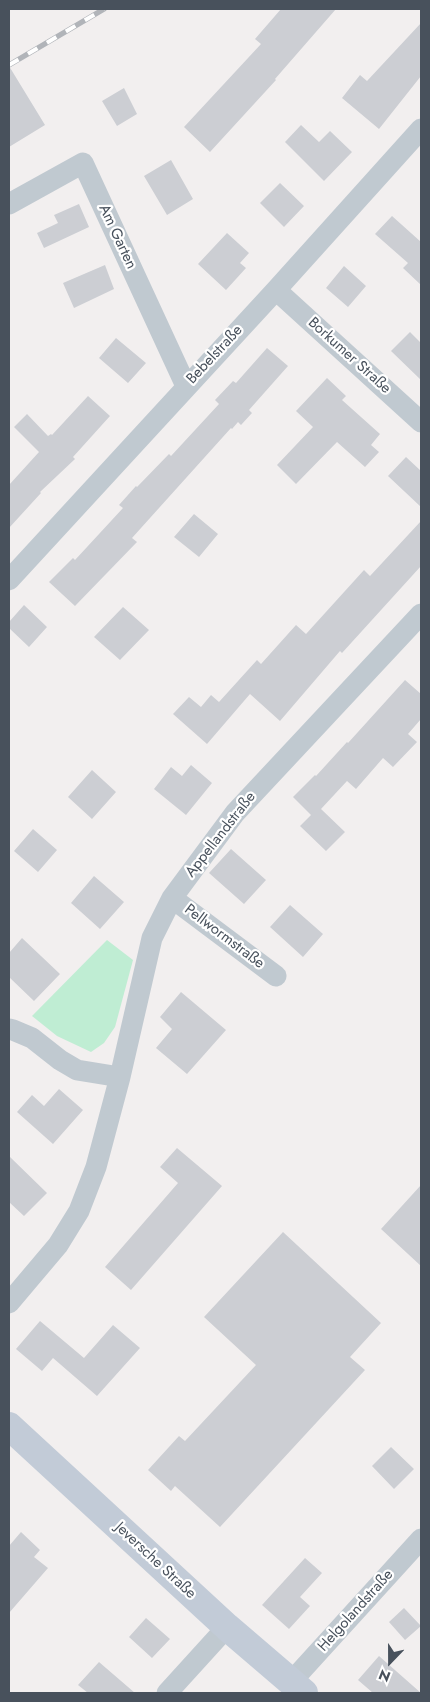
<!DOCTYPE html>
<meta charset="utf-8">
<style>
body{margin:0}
#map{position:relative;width:430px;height:1702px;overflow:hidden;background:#f2efef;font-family:Jost,sans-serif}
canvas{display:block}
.frame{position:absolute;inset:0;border:10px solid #48515c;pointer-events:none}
.north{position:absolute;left:365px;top:1637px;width:50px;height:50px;-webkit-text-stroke:4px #fff;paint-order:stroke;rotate:202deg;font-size:14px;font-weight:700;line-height:20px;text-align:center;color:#48515c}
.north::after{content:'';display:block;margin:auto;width:18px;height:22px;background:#48515c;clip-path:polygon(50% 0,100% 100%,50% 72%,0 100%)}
</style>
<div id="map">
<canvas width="430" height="1702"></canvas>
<div class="frame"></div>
<div class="north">N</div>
</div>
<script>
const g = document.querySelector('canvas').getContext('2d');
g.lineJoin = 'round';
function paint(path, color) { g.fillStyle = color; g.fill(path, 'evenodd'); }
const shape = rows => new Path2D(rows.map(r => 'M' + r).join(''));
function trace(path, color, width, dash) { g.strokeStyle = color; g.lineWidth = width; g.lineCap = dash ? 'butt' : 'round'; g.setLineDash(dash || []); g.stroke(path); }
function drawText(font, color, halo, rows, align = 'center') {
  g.font = font + ' Jost,sans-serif'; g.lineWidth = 4.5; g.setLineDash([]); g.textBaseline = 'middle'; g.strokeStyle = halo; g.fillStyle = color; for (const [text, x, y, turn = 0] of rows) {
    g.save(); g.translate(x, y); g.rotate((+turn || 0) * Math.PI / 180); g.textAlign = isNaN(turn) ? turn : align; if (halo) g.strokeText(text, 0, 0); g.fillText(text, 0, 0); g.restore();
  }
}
const green = shape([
 [107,940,133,960,115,1027,104,1043,91,1052,57,1036,32,1016]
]);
const building = shape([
 [281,9,336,9,275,79,276,80,210,152,184,127,261,44,255,39],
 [421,23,421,76,379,129,342,98,360,75,367,81],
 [9,66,45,125,9,147],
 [124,88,137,114,117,126,102,101],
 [301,125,319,142,330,131,352,152,324,181,285,142],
 [171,160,193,199,167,215,144,176],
 [280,183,304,206,284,227,260,203],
 [79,204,89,227,44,248,37,233,58,223,54,215],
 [392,216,421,242,421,285,403,268,408,263,375,234],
 [227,233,249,253,240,263,246,268,226,290,198,264],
 [105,265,114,289,74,308,63,283],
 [344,266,366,286,348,307,326,288],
 [410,332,421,343,421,380,391,351],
 [116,338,146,363,128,383,99,358],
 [267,348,288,366,249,410,252,413,241,425,238,422,232,429,231,428,132,538,137,542,75,606,49,582,73,558,75,560,123,508,119,505,136,486,137,487,169,454,171,456,219,404,215,400,233,381,236,383],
 [327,378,346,396,342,400,380,434,371,445,379,452,365,467,337,442,296,484,277,465,313,427,296,411],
 [88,396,110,416,73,457,75,459,40,492,41,493,9,528,9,485,39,452,14,427,27,414,48,436,51,434,52,435],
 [406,457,421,471,421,507,388,476],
 [194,514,218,534,199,557,174,537],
 [421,521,421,566,342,653,340,651,280,721,250,694,207,744,173,714,189,697,201,707,211,695,219,702,257,660,261,664,296,625,306,634,364,570,370,576],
 [24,605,47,627,29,647,9,628,9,622],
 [123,607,149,630,120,660,94,637],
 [405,680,421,694,421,719,408,734,417,742,393,767,383,758,356,789,347,781,321,809,345,832,326,851,300,826,311,815,293,797,315,775,316,776,347,742,348,743],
 [191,765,212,783,186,815,154,789,171,767,182,776],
 [92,770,116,792,92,819,68,797],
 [33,829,57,850,38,872,14,851],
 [231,849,266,880,244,904,209,873],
 [94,876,124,902,100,929,71,903],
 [290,905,323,934,303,957,270,927],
 [22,938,60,974,34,1001,9,977,9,953],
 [181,992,226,1030,187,1074,156,1048,172,1029,160,1017],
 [59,1089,83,1110,53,1144,17,1112,32,1095,44,1106],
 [177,1148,222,1186,131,1290,105,1267,178,1183,160,1167],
 [9,1156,47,1193,24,1216,9,1202],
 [421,1185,421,1266,381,1229],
 [283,1232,381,1323,350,1357,365,1370,220,1527,175,1486,171,1491,148,1470,179,1436,185,1441,256,1365,204,1317],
 [40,1321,84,1358,113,1325,140,1348,97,1396,53,1358,42,1371,16,1349],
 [391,1447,414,1469,394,1489,372,1466],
 [21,1532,40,1550,34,1557,48,1568,9,1613,9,1546],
 [305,1558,322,1573,300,1597,310,1606,289,1629,262,1605],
 [404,1608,421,1626,405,1640,389,1622],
 [146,1618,170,1639,152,1658,129,1637],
 [379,1656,421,1693,373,1693,358,1680],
 [99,1662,135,1693,88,1693,78,1685]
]);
const street = shape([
 [9,204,83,163,186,386],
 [276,290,421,422],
 [9,580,276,290,421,129],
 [172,898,276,976],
 [9,1029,13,1030,32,1038,60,1060,77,1070,120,1077],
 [9,1303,58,1245,79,1211,96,1167,120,1077,152,938,172,898,235,813,421,614],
 [291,1682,421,1539],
 [167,1693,227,1627]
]);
const secondary = shape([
 [9,1426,227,1627,304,1693]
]);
const rail = shape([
 [9,65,104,9]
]);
const streetNames = [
 ["Am Garten",117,237,65],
 ["Bebelstraße",215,355,-47],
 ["Borkumer Straße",349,356,42],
 ["Appellandstraße",221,835,-52],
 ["Pellwormstraße",224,937,37],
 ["Jeversche Straße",155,1561,43],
 ["Helgolandstraße",356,1611,-48]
];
paint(green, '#bfedd3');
paint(building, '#ccced3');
trace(street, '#c0c9d0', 21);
trace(secondary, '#c2cbd7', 28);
trace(rail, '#b1b4b9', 5.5);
trace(rail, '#fff', 4, [11]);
drawText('15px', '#48515c', '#fff', streetNames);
</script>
